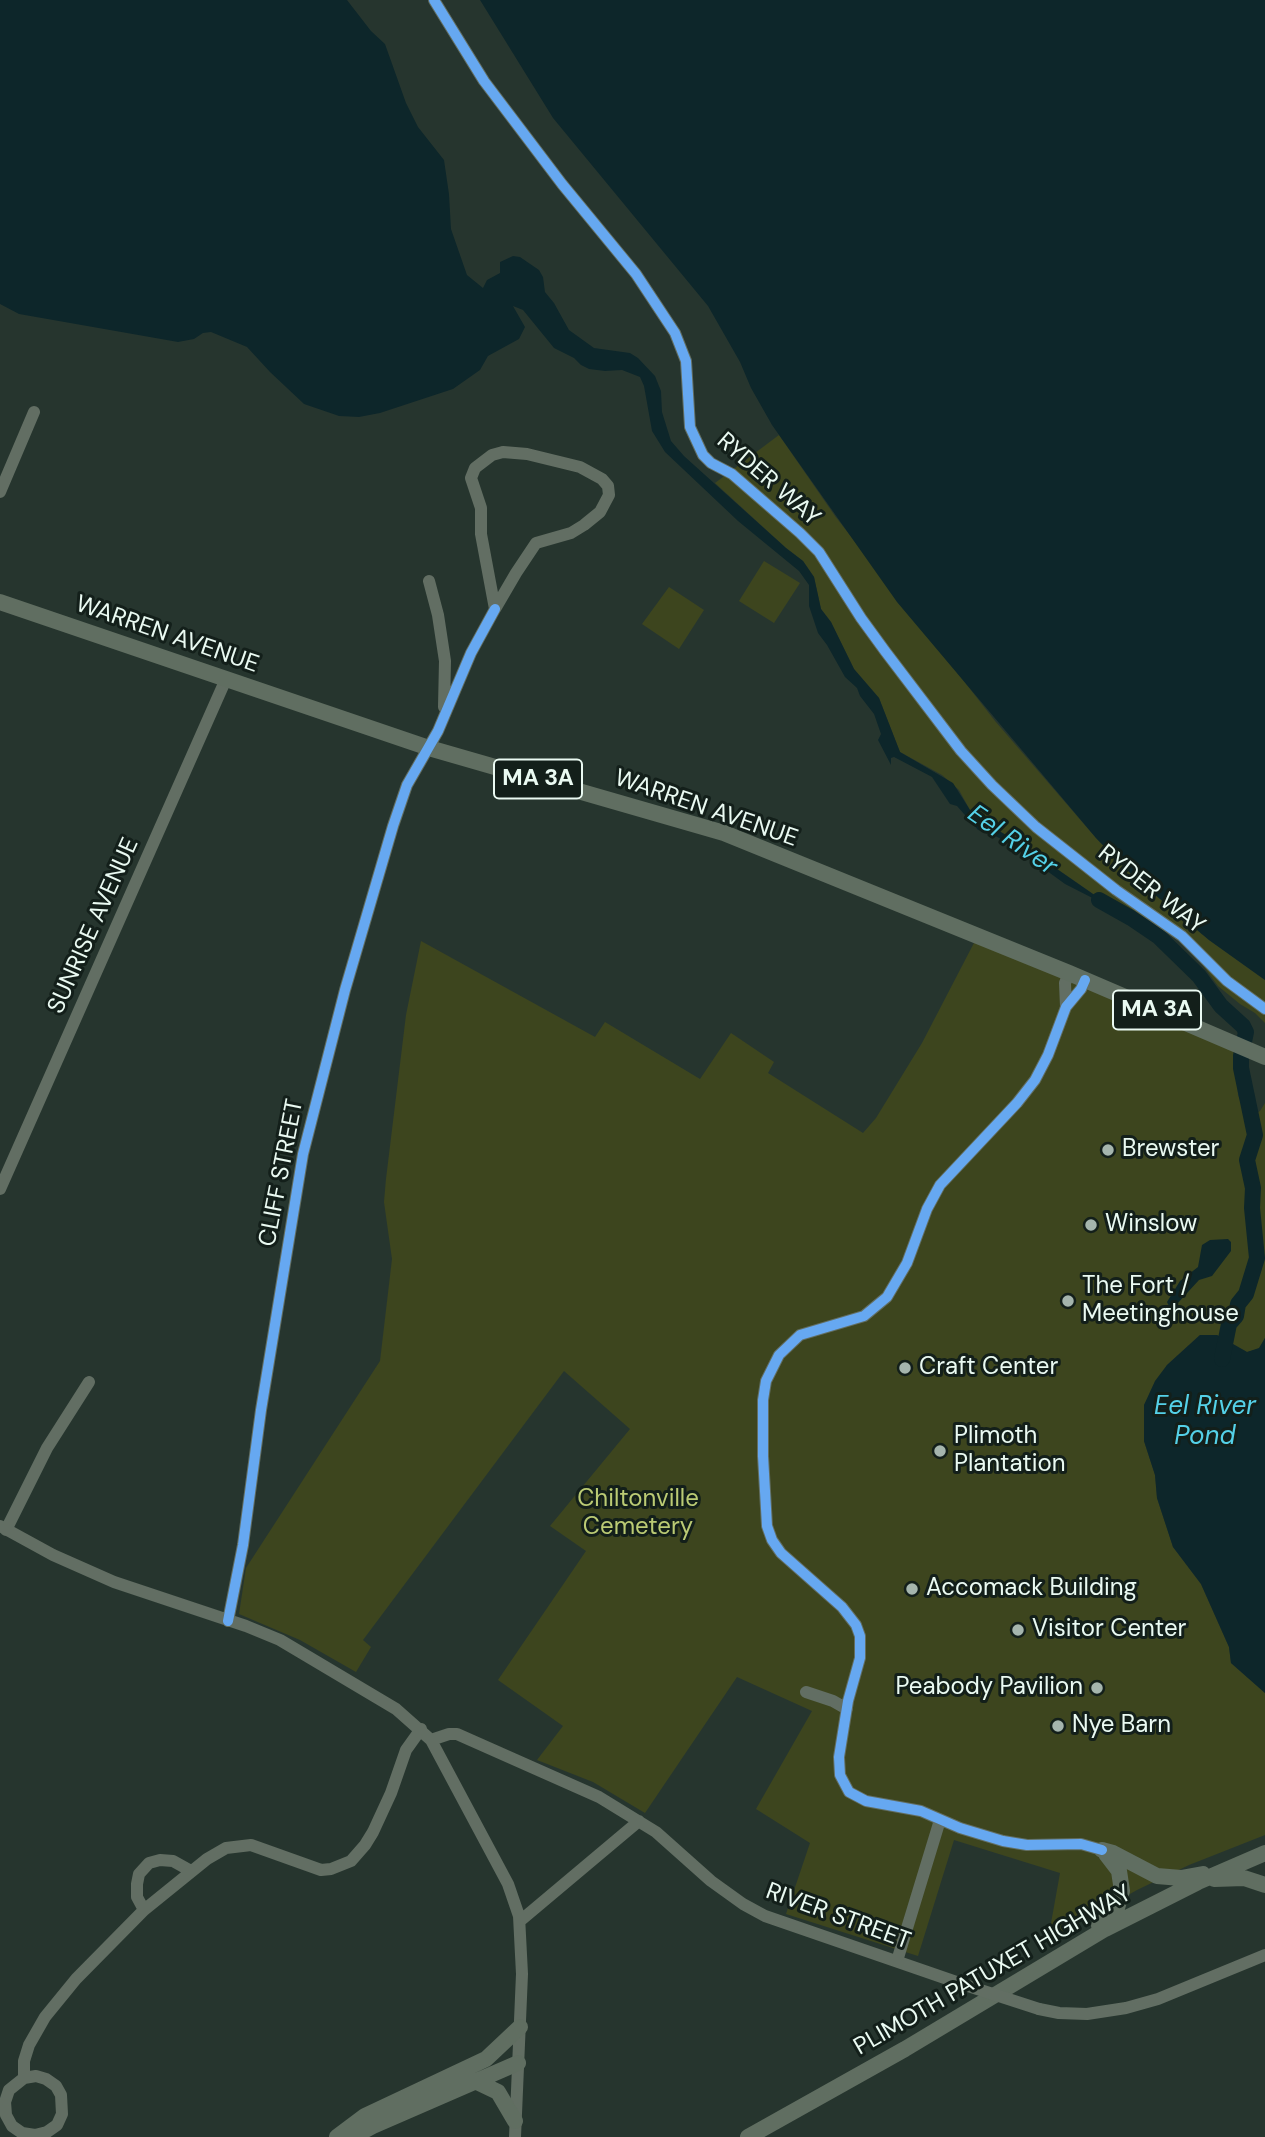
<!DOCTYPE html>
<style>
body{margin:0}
canvas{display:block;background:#26352e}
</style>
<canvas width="1265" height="2137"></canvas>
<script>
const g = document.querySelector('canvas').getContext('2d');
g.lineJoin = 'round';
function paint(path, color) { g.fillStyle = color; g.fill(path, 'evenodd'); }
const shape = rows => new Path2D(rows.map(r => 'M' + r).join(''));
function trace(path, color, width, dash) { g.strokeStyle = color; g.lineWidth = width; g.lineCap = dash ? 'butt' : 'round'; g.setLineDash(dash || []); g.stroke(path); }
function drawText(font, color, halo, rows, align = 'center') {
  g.font = font + ' "DM Sans",sans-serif'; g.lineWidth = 6; g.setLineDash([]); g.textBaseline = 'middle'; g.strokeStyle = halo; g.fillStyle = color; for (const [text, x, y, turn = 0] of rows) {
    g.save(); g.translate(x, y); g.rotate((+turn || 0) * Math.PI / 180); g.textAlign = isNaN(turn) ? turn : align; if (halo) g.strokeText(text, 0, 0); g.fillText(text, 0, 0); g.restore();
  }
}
const green = shape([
 [779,435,835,516,995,721,1096,838,1135,878,1209,940,1265,980,1265,1023,1255,1013,1240,1004,1218,986,1199,960,1168,930,1153,921,1119,909,1096,896,1021,844,979,819,970,810,959,790,942,775,900,752,879,698,854,669,831,622,821,609,814,577,803,561,786,548,715,483],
 [764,561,800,583,774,623,739,601],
 [669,587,704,610,679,649,642,624],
 [421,941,595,1037,605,1022,700,1079,731,1033,774,1062,768,1073,863,1133,876,1118,922,1043,975,941,1235,1049,1238,1095,1247,1119,1260,1111,1265,1103,1265,1338,1259,1349,1247,1352,1217,1335,1200,1335,1167,1365,1144,1405,1144,1441,1155,1475,1157,1498,1173,1547,1201,1584,1229,1647,1231,1663,1265,1693,1265,1835,1189,1865,1137,1890,1048,1940,1060,1873,954,1840,918,1956,786,1914,810,1843,756,1809,812,1711,737,1677,645,1813,593,1782,537,1760,563,1726,498,1680,586,1551,550,1526,630,1429,564,1371,363,1640,371,1647,356,1672,300,1640,239,1614,246,1568,380,1361,392,1259,384,1202,386,1179,406,1015]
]);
const water = shape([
 [0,0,347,0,371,31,385,44,406,103,418,127,444,160,449,194,451,229,467,275,483,288,487,280,500,273,500,262,513,256,520,257,539,270,543,277,545,292,554,303,569,330,594,348,630,353,638,358,655,376,661,391,662,412,671,441,684,456,786,548,803,561,814,577,821,609,831,622,854,669,879,698,900,752,953,783,970,810,979,819,1021,844,1116,910,1065,884,1010,844,990,833,978,830,957,806,950,804,932,777,894,757,891,758,891,765,878,740,881,734,874,714,860,696,857,688,845,677,827,645,818,633,809,606,809,585,799,571,738,521,665,452,652,431,644,386,640,377,622,370,605,371,589,369,581,365,574,358,554,348,523,310,513,306,525,327,519,339,488,356,480,370,453,389,380,413,359,417,339,416,304,404,270,372,247,347,211,332,203,333,194,339,178,342,19,314,0,304],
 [480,0,1265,0,1265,980,1209,940,1135,878,1096,838,897,602,772,425,751,388,740,362,708,306,553,118],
 [1228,1239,1231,1242,1231,1251,1212,1276,1199,1280,1177,1304,1169,1306,1167,1302,1180,1281,1198,1267,1202,1245,1210,1240],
 [1200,1335,1217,1335,1247,1352,1259,1348,1265,1338,1265,1693,1231,1663,1229,1647,1201,1584,1173,1547,1157,1498,1155,1475,1144,1441,1144,1405,1155,1381,1167,1365]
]);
const river = shape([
 [1099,900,1131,918,1159,937,1199,976,1221,1006,1243,1026,1246,1032,1241,1056,1241,1068,1255,1135,1247,1160,1253,1188,1252,1208,1257,1258,1246,1294,1238,1304,1236,1316,1229,1324,1222,1359]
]);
const minor = shape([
 [434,0,484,81,562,184,636,274,675,333,686,361,690,427,703,455,711,463,732,474,800,533,819,552,861,618,885,651,961,751,992,785,1036,827,1116,890,1182,936,1227,981,1265,1009],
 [503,452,527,454,580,467,602,479,608,486,609,495,600,512,584,525,571,533,536,543,516,573,495,609,481,534,481,508,471,478,475,468,492,455,503,452],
 [0,492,34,412],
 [429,581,438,615,445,661,444,707],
 [1085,980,1081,989,1066,1007,1048,1055,1035,1080,1017,1103,940,1185,927,1209,907,1263,887,1297,864,1316,800,1335,779,1355,766,1381,763,1400,763,1456,767,1526,772,1540,781,1553,842,1607,856,1625,860,1636,860,1658,848,1701,839,1757,840,1775,849,1792,866,1801,921,1811,960,1828,1003,1841,1027,1845,1081,1844,1102,1850],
 [1066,1007,1065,983,1069,973],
 [0,1189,226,679],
 [0,1526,53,1555,114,1582,246,1626,280,1640,396,1709,431,1740,508,1884,519,1916,522,1974,515,2137],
 [6,1530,47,1448,89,1382],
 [228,1621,243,1545,261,1410,303,1154,345,990,393,826,407,785,438,731,471,653,495,609],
 [806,1692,833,1701,847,1709],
 [431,1740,449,1734,457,1734,599,1797,656,1832,711,1881,743,1904,765,1916,965,1985],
 [144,1910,137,1897,137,1884,139,1874,149,1863,160,1860,173,1861,191,1871],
 [520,1921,639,1821],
 [897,1961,940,1820],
 [1039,2009,1059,2013,1087,2014,1126,2008,1158,1999,1265,1955],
 [24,2078,9,2090,5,2102,6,2115,12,2126,22,2133,35,2135,47,2132,57,2125,62,2114,61,2095,56,2086,46,2079,36,2076,24,2078,24,2061,29,2045,45,2017,76,1979,144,1910,207,1859,226,1848,251,1845,321,1870,331,1869,351,1861,365,1845,373,1832,391,1793,406,1750,421,1729]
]);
const major = shape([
 [0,602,429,748,724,833,1069,973,1265,1057],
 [1102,1850,1113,1853,1157,1876,1181,1878,1203,1874],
 [1214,1879,1244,1878,1265,1885],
 [1099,1926,1117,1908,1122,1891,1119,1871,1106,1854],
 [475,2081,498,2092,515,2121],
 [337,2137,365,2116,486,2059,520,2027],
 [352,2137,373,2126,518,2063],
 [748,2137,905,2049,1105,1929,1198,1882,1265,1853]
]);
const minorBridge = shape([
 [965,1985,1039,2009]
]);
const cycleway = shape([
 [434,0,484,81,562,184,636,274,675,333,686,361,690,427,703,455,711,463,732,474,800,533,819,552,861,618,885,651,961,751,992,785,1036,827,1116,890,1182,936,1227,981,1265,1009],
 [1085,980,1081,989,1066,1007,1048,1055,1035,1080,1017,1103,940,1185,927,1209,907,1263,887,1297,864,1316,800,1335,779,1355,766,1381,763,1400,763,1456,767,1526,772,1540,781,1553,842,1607,856,1625,860,1636,860,1658,848,1701,839,1757,840,1775,849,1792,866,1801,921,1811,960,1828,1003,1841,1027,1845,1081,1844,1102,1850],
 [228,1621,243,1545,261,1410,303,1154,345,990,393,826,407,785,438,731,471,653,495,609]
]);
const markers = [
 [1108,1150,7,"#a5b5ad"],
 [1091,1225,7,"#a5b5ad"],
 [1068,1301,7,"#a5b5ad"],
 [905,1368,7,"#a5b5ad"],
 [940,1451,7,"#a5b5ad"],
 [912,1589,7,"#a5b5ad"],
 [1018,1630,7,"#a5b5ad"],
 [1097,1688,7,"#a5b5ad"],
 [1058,1726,7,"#a5b5ad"]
];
const shields = [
 [538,779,88],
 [1157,1010,88]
];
const shieldNames = [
 ["MA 3A",538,779],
 ["MA 3A",1157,1010]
];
const streetNames = [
 ["RYDER WAY",768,480,41],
 ["WARREN AVENUE",167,635,19],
 ["WARREN AVENUE",706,809,19],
 ["RYDER WAY",1151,890,38],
 ["SUNRISE AVENUE",94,926,-66],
 ["CLIFF STREET",282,1173,-79],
 ["RIVER STREET",838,1917,20],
 ["PLIMOTH PATUXET HIGHWAY",993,1971,-30]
];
const poiNames = [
 ["Brewster",1122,1150],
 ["Winslow",1105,1225],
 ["The Fort /",1082,1287],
 ["Meetinghouse",1082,1315],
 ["Craft Center",919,1368],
 ["Plimoth",954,1437],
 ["Plantation",954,1465],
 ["Accomack Building",926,1589],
 ["Visitor Center",1032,1630],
 ["Peabody Pavilion",1083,1688,"right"],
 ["Nye Barn",1072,1726]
];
const parkNames = [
 ["Chiltonville",638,1500],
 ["Cemetery",638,1528]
];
const waterNames = [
 ["Eel River",1012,841,35],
 ["Eel River",1205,1407],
 ["Pond",1205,1437]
];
paint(green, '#3d451e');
paint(water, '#0d262a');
trace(river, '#0d262a', 16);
trace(minor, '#626e63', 12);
trace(major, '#606e61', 16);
trace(minorBridge, '#626e63', 12);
trace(cycleway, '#66a8f1', 10);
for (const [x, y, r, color] of markers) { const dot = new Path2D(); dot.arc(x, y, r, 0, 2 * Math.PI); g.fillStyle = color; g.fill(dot); trace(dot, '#131f1a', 2.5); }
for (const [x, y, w] of shields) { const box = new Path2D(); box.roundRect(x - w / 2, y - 19.5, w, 39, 5); g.fillStyle = '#131f1a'; g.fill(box); trace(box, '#eafaf2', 2); }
drawText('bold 23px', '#eafaf2', null, shieldNames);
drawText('24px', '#eafaf2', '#131f1a', streetNames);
drawText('24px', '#eafaf2', '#131f1a', poiNames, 'left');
drawText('24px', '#bbcb74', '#131f1a', parkNames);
drawText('italic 26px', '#54d1e8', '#131f1a', waterNames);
</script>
